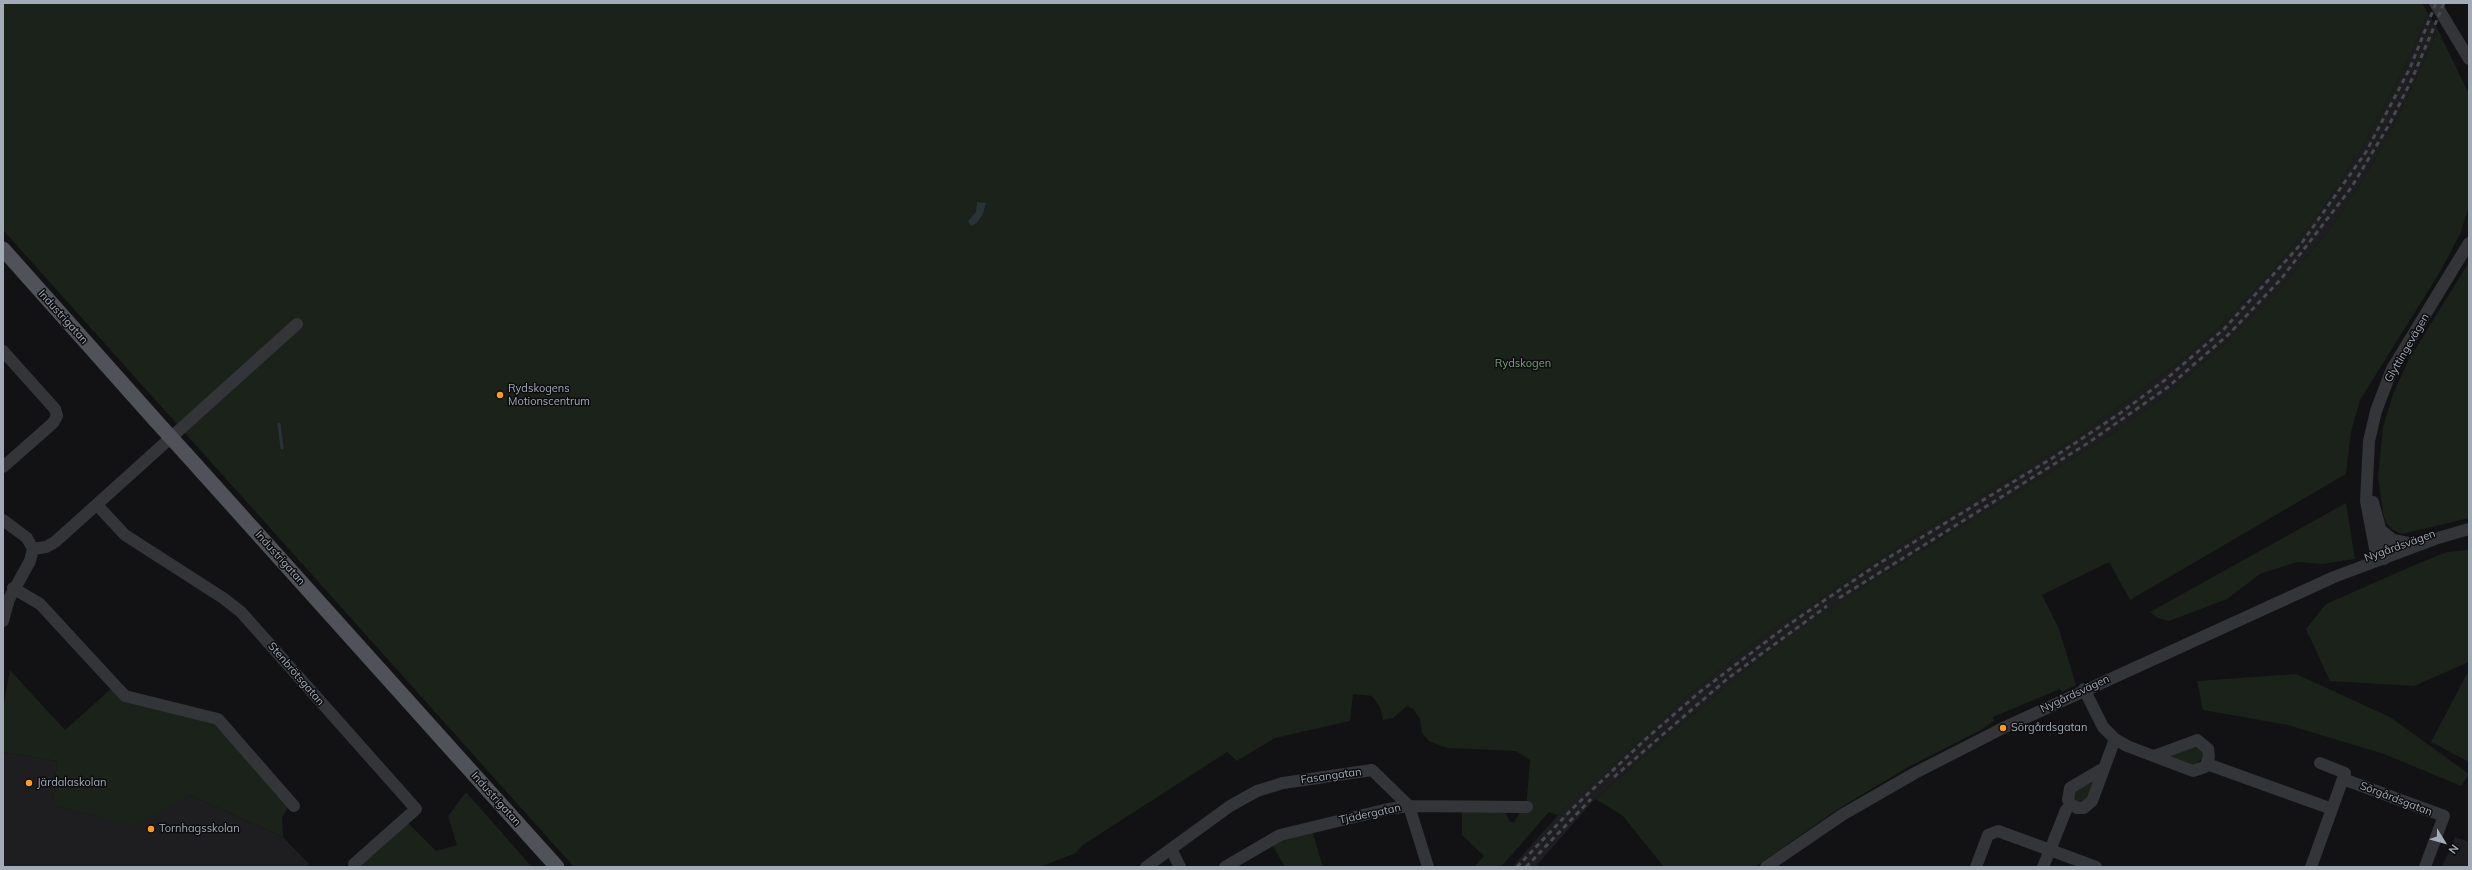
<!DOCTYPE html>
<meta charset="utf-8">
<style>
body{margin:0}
#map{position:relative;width:2472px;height:870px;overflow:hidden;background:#121214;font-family:Mulish,sans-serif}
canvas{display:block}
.frame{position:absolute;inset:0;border:4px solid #a3abb6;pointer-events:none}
.north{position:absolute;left:2424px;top:822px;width:40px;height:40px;-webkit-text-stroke:3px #0d0d0f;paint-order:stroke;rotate:127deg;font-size:11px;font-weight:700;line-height:16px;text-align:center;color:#a3abb6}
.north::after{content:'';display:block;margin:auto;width:14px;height:18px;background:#a3abb6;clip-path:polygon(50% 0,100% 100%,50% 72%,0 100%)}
</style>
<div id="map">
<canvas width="2472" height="870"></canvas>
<div class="frame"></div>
<div class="north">N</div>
</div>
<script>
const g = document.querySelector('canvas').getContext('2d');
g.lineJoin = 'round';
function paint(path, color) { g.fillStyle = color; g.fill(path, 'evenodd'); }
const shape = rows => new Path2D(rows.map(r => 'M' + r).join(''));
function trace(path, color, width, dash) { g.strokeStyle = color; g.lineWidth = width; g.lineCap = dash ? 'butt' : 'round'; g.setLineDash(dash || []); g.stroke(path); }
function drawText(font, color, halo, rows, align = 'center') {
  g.font = font + ' Mulish,sans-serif'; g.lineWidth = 3; g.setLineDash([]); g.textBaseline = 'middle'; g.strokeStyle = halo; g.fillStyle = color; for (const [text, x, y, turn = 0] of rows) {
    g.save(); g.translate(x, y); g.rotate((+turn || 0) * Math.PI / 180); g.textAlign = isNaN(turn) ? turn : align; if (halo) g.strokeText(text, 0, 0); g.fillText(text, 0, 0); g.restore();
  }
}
const built = shape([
 [2428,13,2438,30,2399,116,2364,178,2330,229,2278,291,2226,343,2164,397,2103,440,1872,581,1750,666,1595,799,1535,867,1512,867,1558,815,1611,764,1686,697,1762,637,1907,541,2075,439,2183,359,2223,323,2273,270,2318,215,2358,155,2405,67],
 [3,752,57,761,53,805,135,825,190,795,283,837,309,864,306,867,3,867],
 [2455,837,2469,842,2469,867,2442,867]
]);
const green = shape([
 [3,3,2422,3,2428,13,2405,67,2358,155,2318,215,2273,270,2223,323,2183,359,2075,439,1907,541,1762,637,1686,697,1558,815,1549,812,1501,867,1474,867,1484,856,1462,835,1462,809,1504,810,1510,822,1514,822,1521,811,1526,810,1530,760,1516,751,1447,748,1439,745,1429,741,1422,733,1420,719,1413,709,1407,706,1393,718,1383,720,1380,707,1372,696,1353,694,1350,721,1275,738,1237,761,1227,752,1083,845,1076,853,1040,867,574,867,3,230],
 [986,203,983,214,977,223,968,221],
 [2438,30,2469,94,2468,209,2460,234,2440,272,2360,400,2351,432,2346,474,2130,600,2109,562,2042,595,2059,629,2076,685,2062,692,2060,689,1993,717,1994,721,1979,731,1910,766,1838,809,1755,867,1664,867,1622,815,1595,799,1750,666,1810,623,1872,581,2103,440,2164,397,2226,343,2278,291,2330,229,2364,178,2399,116],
 [2469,262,2469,518,2402,534,2393,530,2386,523,2383,513,2378,476,2383,427,2393,394,2409,359],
 [2346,503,2355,559,2322,564,2297,562,2260,574,2227,599,2169,621,2158,618,2150,612],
 [2469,550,2469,662,2414,686,2330,681,2306,629,2326,604,2417,564,2447,552],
 [10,670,65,730,112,688,214,722,289,806,282,818,283,837,190,795,135,826,53,805,57,761,3,752,3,708],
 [2469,670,2469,762,2431,742],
 [2296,674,2390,717,2469,774,2461,786,2384,754,2288,725,2203,710,2197,681],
 [2195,746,2203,752,2203,757,2195,766,2170,757,2170,755],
 [2095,781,2085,802,2078,803,2074,798,2074,791],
 [466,792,532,867,355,867,407,822,436,851,457,845,448,816],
 [1312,830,1323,867,1285,867,1271,843]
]);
const water = shape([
 [977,202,986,203,983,214,977,223,971,226,968,221,976,212]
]);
const stream = shape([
 [279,424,282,448]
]);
const minor = shape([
 [2435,3,2469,59],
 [3,351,55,409,57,416,53,423,3,467],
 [2373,502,2386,550,2384,559],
 [97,505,125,535,223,598,241,612,416,809,354,864],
 [3,520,27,538,33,549,30,561,9,599,3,621],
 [2381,530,2393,540,2408,543],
 [33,549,46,547,55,542,297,324],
 [2384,559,2376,554,2366,501,2369,441,2376,411,2392,369,2469,243],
 [13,588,40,604,125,696,218,719,294,806],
 [2084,689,2103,727,2115,739,2127,746,2193,771,2205,767,2209,757,2208,749,2197,740,2154,756],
 [2207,764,2332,809,2345,773,2320,763],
 [2104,768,2070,788,2068,800,2071,804,2077,808,2084,808,2092,801,2115,739],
 [2343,779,2444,816,2425,867],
 [2071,804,2066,810,2050,850,2096,867],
 [1171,849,1180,867],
 [1146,867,1230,806,1257,791,1283,783,1372,770,1409,806,1428,867],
 [1225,867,1280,835,1388,809,1409,806,1527,807],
 [1766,867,1842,815,1915,773,2003,728,2334,577,2438,538,2469,529],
 [1976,867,1988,835,1998,831,2050,850,2043,867],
 [2311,867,2332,809]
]);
const major = shape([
 [3,249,156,421],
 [186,454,557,867]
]);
const rail = shape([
 [1839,598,2088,443,2168,387,2229,334,2281,279,2351,188,2390,123,2412,79,2444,3],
 [1614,777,1727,679,1827,606],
 [1517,867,1573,808,1648,737,1701,691,1788,625,1878,564,2054,457,2119,414,2165,380,2224,329,2301,244,2366,152,2410,68,2436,3],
 [1526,867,1591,799]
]);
const majorBridge = shape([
 [156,421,186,454]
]);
const markers = [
 [500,395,4,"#fe9b20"],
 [2003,728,4,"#fe9b20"],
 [29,783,4,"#fe9b20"],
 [151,829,4,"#fe9b20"]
];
const streetNames = [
 ["Industrigatan",63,317,48],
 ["Glyttingevägen",2407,348,-60],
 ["Nygårdsvägen",2400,546,-20],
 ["Industrigatan",280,558,48],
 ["Stenbrötsgatan",296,674,49],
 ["Nygårdsvägen",2075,694,-25],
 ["Fasangatan",1331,776,-8],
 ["Industrigatan",496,799,48],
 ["Sörgårdsgatan",2396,799,21],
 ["Tjädergatan",1370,814,-12]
];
const parkNames = [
 ["Rydskogen",1523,364]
];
const poiNames = [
 ["Rydskogens",508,389],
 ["Motionscentrum",508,402],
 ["Sörgårdsgatan",2011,728],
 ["Järdalaskolan",37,783],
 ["Tornhagsskolan",159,829]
];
paint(built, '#1e1e21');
paint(green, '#1a221a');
paint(water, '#283338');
trace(stream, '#283338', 3);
trace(minor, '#333539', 12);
trace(major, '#4f5258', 15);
trace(rail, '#46494e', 3, [5, 4]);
trace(majorBridge, '#4f5258', 15);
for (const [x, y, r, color] of markers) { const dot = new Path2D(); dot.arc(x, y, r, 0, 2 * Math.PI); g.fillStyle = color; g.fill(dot); trace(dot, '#0d0d0f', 1.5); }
drawText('11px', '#a3abb6', '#0d0d0f', streetNames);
drawText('11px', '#7aa278', '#0d0d0f', parkNames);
drawText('11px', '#a3abb6', '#0d0d0f', poiNames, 'left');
</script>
